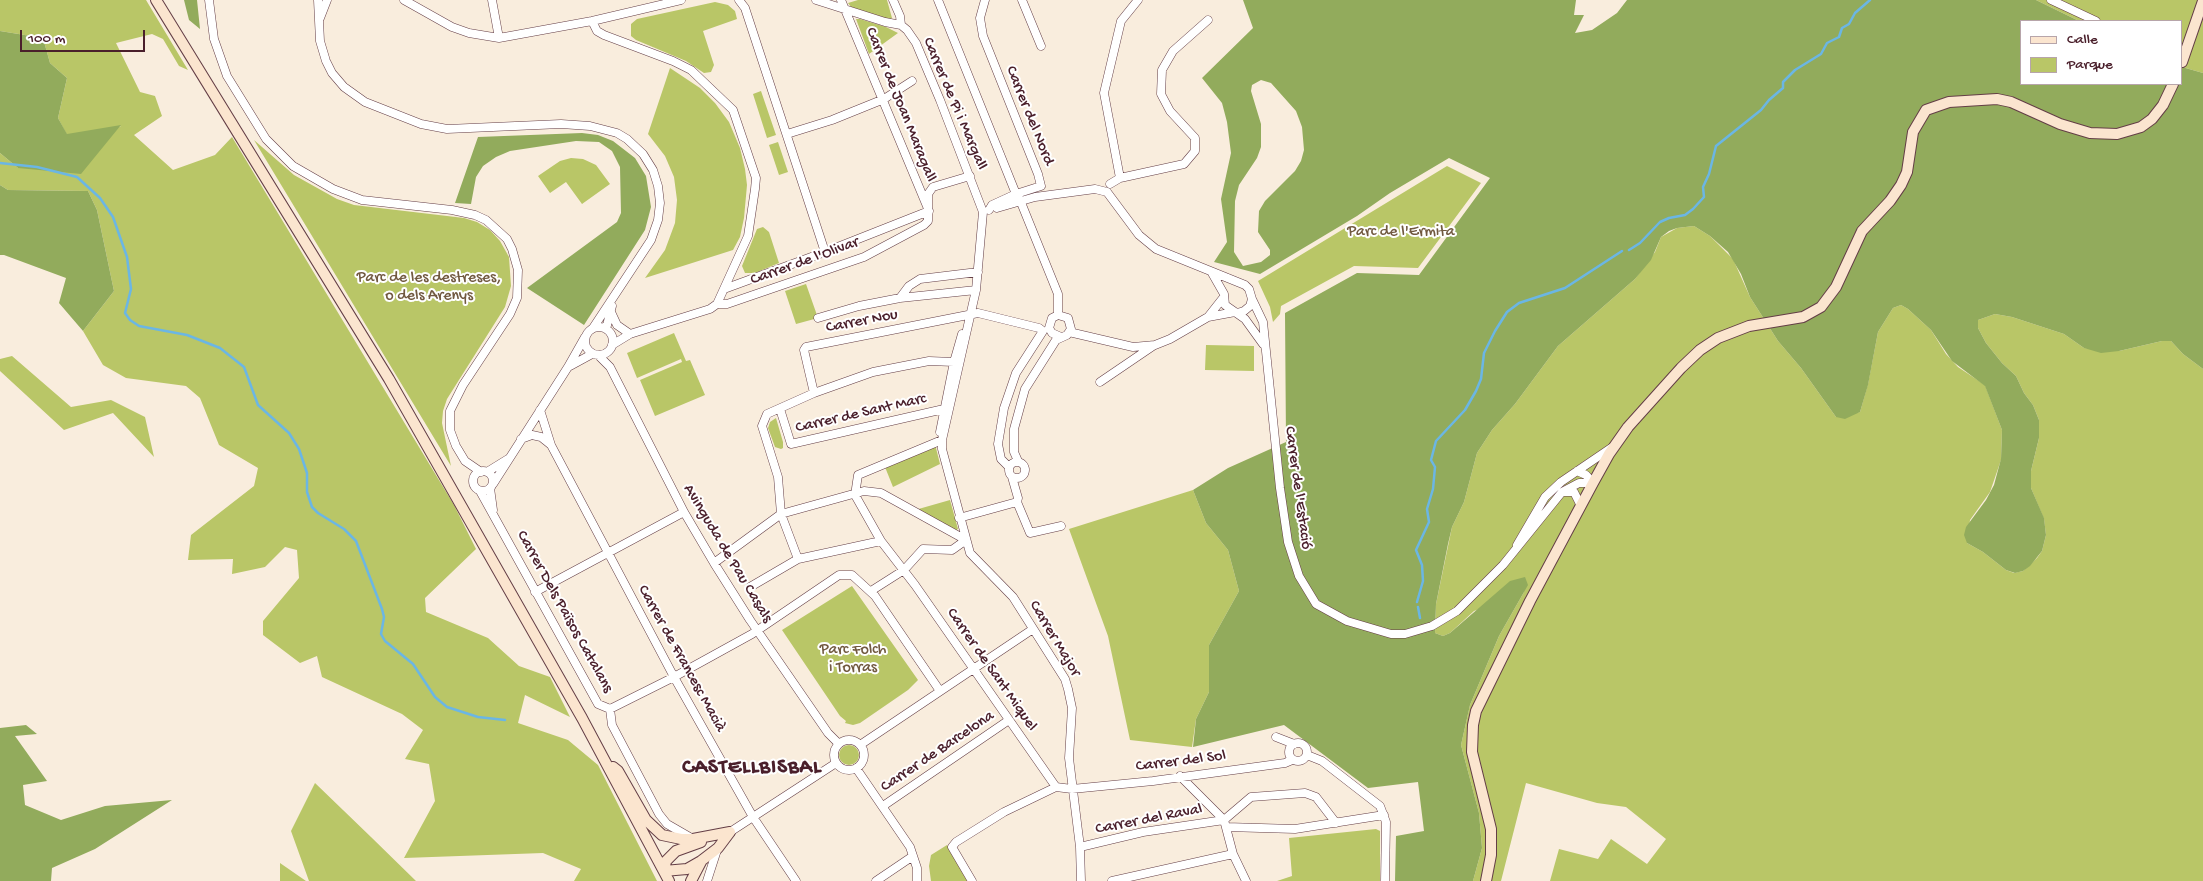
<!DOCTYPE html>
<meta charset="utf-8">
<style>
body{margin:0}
#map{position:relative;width:2203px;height:881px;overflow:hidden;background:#f9eddd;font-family:"Gochi Hand",sans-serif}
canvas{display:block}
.legend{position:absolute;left:2020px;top:20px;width:162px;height:65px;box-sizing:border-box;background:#fff;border:1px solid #b7a5aa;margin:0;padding:6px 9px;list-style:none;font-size:15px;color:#4a1f2b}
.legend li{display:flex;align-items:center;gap:10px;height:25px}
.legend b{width:25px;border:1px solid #b7a5aa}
.scale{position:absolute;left:20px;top:30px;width:125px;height:22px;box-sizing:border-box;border:2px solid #4a1f2b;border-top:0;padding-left:6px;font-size:15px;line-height:18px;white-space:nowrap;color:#4a1f2b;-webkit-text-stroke:4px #fff;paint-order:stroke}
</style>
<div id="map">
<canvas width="2203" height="881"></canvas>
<ul class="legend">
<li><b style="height:6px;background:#fbe5cf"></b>Calle</li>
<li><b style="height:14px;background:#b9c667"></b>Parque</li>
</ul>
<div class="scale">100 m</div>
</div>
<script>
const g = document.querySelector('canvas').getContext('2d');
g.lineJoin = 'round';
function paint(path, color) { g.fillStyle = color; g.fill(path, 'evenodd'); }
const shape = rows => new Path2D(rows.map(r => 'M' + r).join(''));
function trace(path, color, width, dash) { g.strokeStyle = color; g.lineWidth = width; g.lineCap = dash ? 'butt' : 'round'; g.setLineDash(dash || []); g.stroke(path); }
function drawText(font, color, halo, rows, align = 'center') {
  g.font = font + ' "Gochi Hand",sans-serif'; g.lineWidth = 4; g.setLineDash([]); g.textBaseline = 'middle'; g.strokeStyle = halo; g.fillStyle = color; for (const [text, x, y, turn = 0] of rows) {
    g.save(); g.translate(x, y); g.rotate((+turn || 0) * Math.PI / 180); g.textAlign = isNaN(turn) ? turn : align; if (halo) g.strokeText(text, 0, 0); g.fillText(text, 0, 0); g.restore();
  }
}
const green = shape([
 [0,0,146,0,188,70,179,66,163,39,152,34,116,43,140,92,155,96,162,116,134,135,173,170,215,155,232,137,454,505,476,549,425,598,426,612,488,638,519,666,550,677,570,717,525,695,518,723,568,740,598,765,657,881,574,881,581,869,543,853,404,858,435,801,429,764,405,759,423,730,402,714,322,677,317,656,300,663,263,635,263,621,299,578,297,550,285,547,265,567,232,574,233,559,188,560,191,535,254,486,258,468,219,445,200,398,186,386,126,378,103,365,83,331,114,291,97,210,88,191,8,190,0,185,0,153,18,168,121,126,67,135,58,118,67,78,50,63,43,38,0,31],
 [858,0,887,0,892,18,889,20,851,7,848,3],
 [2036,0,2203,0,2203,73,2182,67,2182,21,2079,21],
 [715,2,728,5,735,11,737,19,703,31,714,65,711,72,704,73,686,61,636,40,631,36,631,24,637,19],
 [856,19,860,19,886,27,898,33,869,54],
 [670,68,700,88,715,103,729,122,740,148,745,169,747,185,744,218,740,237,733,250,645,278,665,250,675,223,677,200,674,177,665,156,648,134],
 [761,91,776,135,767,138,753,94],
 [254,140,294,175,337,199,354,205,464,218,477,222,490,230,500,241,509,257,511,286,505,307,447,399,443,411,442,423,451,466],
 [778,142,788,172,779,175,769,145],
 [571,158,583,159,596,165,610,184,582,204,566,182,550,193,538,176,560,161],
 [1447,166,1481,183,1418,268,1354,266,1281,306,1280,314,1273,322,1270,307,1258,281],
 [1694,226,1710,236,1733,259,1750,297,1778,341,1801,368,1836,417,1860,412,1868,384,1878,332,1893,308,1901,305,1908,309,1931,330,1946,354,1958,367,1985,385,2002,430,2001,460,1990,492,1970,520,1967,543,1983,552,2006,570,2014,573,2023,571,2037,558,2042,551,2046,535,2044,519,2031,488,2031,471,2039,438,2039,420,2033,405,2024,393,2016,376,2002,363,1986,343,1978,328,1978,320,1995,314,2012,317,2064,334,2084,348,2119,351,2162,341,2171,341,2183,354,2203,369,2203,881,1550,881,1559,849,1598,859,1611,839,1647,864,1666,839,1626,807,1597,803,1526,783,1501,881,1473,881,1482,848,1479,813,1461,745,1470,705,1499,636,1524,592,1474,611,1450,633,1443,636,1435,633,1436,604,1452,527,1464,502,1477,453,1492,430,1515,404,1558,346,1635,279,1655,252,1661,237,1677,228],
 [763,227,769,232,779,263,755,273,745,273,742,266,757,229],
 [806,284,818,318,796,324,785,291],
 [674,333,686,361,690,360,705,395,655,416,640,380,682,362,681,359,637,378,627,353],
 [1206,345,1254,346,1254,371,1205,370],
 [12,356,71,407,111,400,145,417,154,457,113,413,64,430,0,371,0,359],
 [776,418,783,442,783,448,781,449,775,447,768,428,770,422],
 [934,440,940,464,893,487,883,462],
 [1193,490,1206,523,1228,550,1239,591,1209,645,1209,692,1196,719,1192,747,1130,740,1108,636,1069,529],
 [950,500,958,529,955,531,915,510],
 [852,586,918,680,908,690,860,723,853,725,845,723,846,721,840,716,782,630],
 '839 755a10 10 0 1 1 20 0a10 10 0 1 1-20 0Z',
 [315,783,371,837,416,881,309,881,291,831],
 [1376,829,1380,831,1380,881,1277,881,1292,876,1289,838],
 [947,845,968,881,931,881,929,866,931,855],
 [280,863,306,881,280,881]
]);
const forest = shape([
 [184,0,197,0,200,29,189,20],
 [1243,0,1576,0,1574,15,1584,15,1575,33,1592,30,1617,13,1627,0,2036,0,2079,21,2022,21,2022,84,2182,84,2182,67,2203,73,2203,369,2183,354,2171,341,2162,341,2119,351,2101,353,2084,348,2064,334,2012,317,1995,314,1978,320,1978,328,1986,343,2002,363,2016,376,2024,393,2033,405,2039,420,2039,438,2031,471,2031,488,2044,518,2046,535,2042,551,2030,566,2023,571,2015,573,2006,570,1983,552,1967,543,1964,535,1966,527,1986,500,1994,485,2001,459,2002,430,1985,386,1952,361,1931,330,1908,309,1901,305,1893,308,1878,332,1868,385,1860,412,1845,419,1836,417,1801,368,1778,341,1750,297,1741,274,1728,252,1710,236,1694,226,1677,228,1669,231,1661,237,1651,260,1635,279,1558,346,1515,404,1492,430,1477,453,1464,502,1452,527,1448,544,1436,604,1435,633,1443,636,1450,633,1510,581,1525,577,1528,585,1499,636,1470,705,1461,745,1479,813,1482,848,1473,881,1395,881,1396,836,1424,831,1418,782,1368,788,1284,725,1193,747,1196,719,1209,692,1209,645,1239,591,1228,550,1206,523,1193,490,1228,468,1286,442,1285,313,1357,273,1419,275,1490,178,1449,158,1390,193,1357,216,1260,274,1214,262,1227,242,1221,199,1231,153,1227,122,1222,103,1202,78,1253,28],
 [1261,80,1271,83,1296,111,1302,127,1304,150,1301,161,1295,171,1265,201,1259,211,1258,232,1270,250,1270,255,1261,262,1243,266,1234,252,1235,201,1239,185,1257,158,1261,147,1261,124,1251,91,1252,85],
 [0,31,43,38,50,63,67,78,58,118,67,134,121,125,81,174,18,168,0,153],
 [582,133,598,135,613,141,635,158,646,176,651,207,645,230,584,325,527,288,617,222,621,213,620,167,612,151,599,142,576,141,510,151,496,157,483,166,476,177,471,204,455,203,478,137],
 [0,185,8,190,88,191,97,210,114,291,83,331,59,303,66,278,4,255,0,255],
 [26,725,37,734,15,736,47,781,23,785,25,805,61,820,105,806,172,800,95,849,52,868,51,881,0,881,0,728]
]);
const stream = shape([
 [0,163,37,167,77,177,100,198,113,217,127,257,131,289,125,313,130,320,139,326,187,335,220,348,244,367,258,405,289,433,299,449,307,473,307,492,312,507,318,513,344,529,356,541,382,609,384,617,381,634,385,641,413,664,435,697,447,707,478,717,505,720],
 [1629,250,1640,243,1660,222,1669,218,1685,215,1693,209,1704,197,1703,187,1709,174,1716,146,1761,110,1769,100,1783,88,1783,82,1795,70,1821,54,1827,43,1839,37,1842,28,1849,24,1855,13,1870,0],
 [1417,602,1423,581,1422,565,1416,550,1429,522,1427,509,1433,489,1435,467,1431,460,1436,441,1465,410,1476,391,1481,379,1484,353,1495,331,1507,312,1519,303,1565,288,1622,251],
 [1418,607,1420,618]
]);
const street = shape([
 [209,0,214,39,227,76,266,139,293,166,333,189,362,200,452,210,475,215,486,220,507,239,512,249,518,270,517,298,510,314,463,385,450,411,450,430,456,446,465,461,481,472],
 [318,0,320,41,326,61,332,73,344,87,365,102,421,124,447,129,561,124,590,126,617,133,627,139,643,154,653,170,658,186,660,203,658,220,651,240,593,328],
 [404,0,452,27,469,33,499,38,592,21,681,0],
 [492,0,499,38],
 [739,0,745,8,825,252],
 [816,0,885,22,901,25,907,30,916,43,940,100,983,212,976,290,942,440,942,449,970,553,1013,597,1065,679,1068,689,1072,708,1069,758,1080,847,1081,881],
 [893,0,900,16,901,25],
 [938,0,1016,194],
 [985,0,980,18,983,36,1038,174,1041,186,1016,194,992,205,989,210],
 [1022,0,1041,46],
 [2051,0,2096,21],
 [320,18,327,0],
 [592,21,597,31,604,35,673,61,691,70,733,110,756,178,755,189,748,236,717,304],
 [787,134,832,120,884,99,912,81],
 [1120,178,1104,93,1121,21,1138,0],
 [1110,184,1120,178,1184,164,1195,151,1195,138,1170,111,1161,94,1162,70,1173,51,1208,20],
 [1107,192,1139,235,1156,249,1245,285,1249,289,1252,299,1250,306,1244,311,1237,313],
 [1020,200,1058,294,1058,315],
 [997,208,1035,197,1095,189,1107,192],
 [1212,273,1224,294,1225,305,1245,319,1263,344],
 [724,289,825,252,929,211,841,0],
 [900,298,909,286,920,279,978,272],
 [1252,299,1263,322,1280,488,1288,542,1299,576,1316,604,1347,621,1391,634,1405,634,1432,626,1457,611,1503,565,1562,492,1579,483,1593,483],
 [610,310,617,325,630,334],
 [1208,317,1223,298],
 [818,318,859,306,900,298,976,290],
 '585 341a14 14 0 1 1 28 0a14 14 0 1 1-28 0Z',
 [606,329,612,306],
 [1069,332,1133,347,1155,345,1170,339,1208,317,1235,312],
 [612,345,630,334,710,309,717,304,727,304,864,257,924,225,928,221,928,194,933,187,970,176],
 [598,355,610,367,684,512,714,563,750,620,828,733,839,744],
 [570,366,592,354],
 [1100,382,1153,346],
 [814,393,804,350,806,347,978,313,1039,328,1043,331],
 [780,409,791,444,944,409],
 [540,410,551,445,674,677,753,817,796,881],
 [940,432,954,362,962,334],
 [521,439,532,435,541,437,551,445],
 [1018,461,1014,452,1014,429,1025,389,1056,340,1067,335,1071,329,1068,318,1058,315,1052,318,1049,328,1052,333,1061,337],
 '1009 470a8 8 0 1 1 16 0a8 8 0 1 1-16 0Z',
 [1009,467,1001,459,998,444,1004,408,1016,373,1043,331],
 [1577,471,1586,475,1593,483],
 '473 481a10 10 0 1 1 20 0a10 10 0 1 1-20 0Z',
 [487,472,508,459],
 [1012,477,1018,498,1017,502,1030,533,1061,526],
 [493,484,568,367,585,337],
 [490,488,493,510],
 [480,491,598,704,610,709],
 [1564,492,1574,492,1581,506],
 [855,495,881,541,915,585,1056,787],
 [855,495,858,475,942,440],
 [959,518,1017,502],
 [1517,545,1545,497,1561,482,1611,448],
 [798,559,781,514,778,477,762,426,767,414,814,393,873,372,929,361,954,362],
 [714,563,781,514,864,491,881,493,966,540],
 [750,587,798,559,881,541],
 [871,591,904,570,923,549,952,550,966,540],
 [535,592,684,512],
 [610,709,674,677,752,634,839,575,852,575,875,596,940,691],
 [610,709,612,725,659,814,667,824,693,839],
 [1276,737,1294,744],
 '834 755a15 15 0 1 1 30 0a15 15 0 1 1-30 0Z',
 '1289 752a9 9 0 1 1 18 0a9 9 0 1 1-18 0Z',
 [860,745,1033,629],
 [1307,755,1322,761,1380,806,1386,822,1385,881],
 [856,768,910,847,917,868,917,881],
 [1180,776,1224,820,1233,854,1246,881],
 [883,806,1009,720],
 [1224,820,1251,797,1305,793,1316,797,1336,823],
 [1226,827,1295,829,1384,815],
 [730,832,836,763],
 [1080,847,1143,832,1224,820],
 [707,881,717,850],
 [876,881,913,856],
 [972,881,952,847,956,842,1004,812,1056,787,1072,789,1153,781,1285,763,1292,760],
 [1112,881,1233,854]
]);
const secondary = shape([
 [156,0,389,379,582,718,669,881],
 [2182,62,2203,1],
 [613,767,618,771,646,820,662,835,681,839,693,839,730,832],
 [664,871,666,861,676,851,701,842],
 [664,871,687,869,701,861,718,848,730,832],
 [691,881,701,862],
 [1486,881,1491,855,1491,829,1472,752,1473,725,1476,711,1530,601,1593,483,1609,454,1628,427,1681,368,1700,350,1718,338,1749,326,1803,317,1821,307,1836,287,1862,231,1890,201,1901,185,1907,172,1913,132,1926,110,1949,102,1997,99,2011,102,2060,124,2090,133,2117,134,2141,127,2152,119,2163,105,2173,84]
]);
const streetNames = [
 ["Carrer de Pi i Margall",954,104,67],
 ["Carrer de Joan Maragall",900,105,68],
 ["Carrer del Nord",1029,116,68],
 ["Carrer de l'Olivar",805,262,-20],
 ["Carrer Nou",862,322,-11],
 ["Carrer de Sant Marc",861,414,-13],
 ["Carrer de l'Estació",1297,488,82],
 ["Avinguda de Pau Casals",727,554,59],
 ["Carrer Dels Països Catalans",564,612,61],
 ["Carrer Major",1054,639,59],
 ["Carrer de Francesc Macià",681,659,61],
 ["Carrer de Sant Miquel",991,670,55],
 ["Carrer de Barcelona",938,752,-34],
 ["Carrer del Sol",1181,762,-7],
 ["Carrer del Raval",1149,820,-11]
];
const parkNames = [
 ["Parc de l'Ermita",1401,233],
 ["Parc de les destreses,",429,279],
 ["o dels Arenys",429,297],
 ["Parc Folch",853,651],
 ["i Torras",853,669]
];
const districtNames = [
 ["CASTELLBISBAL",752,769]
];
paint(green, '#b9c667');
paint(forest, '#92ab5c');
trace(stream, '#6bb6e4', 2.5);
trace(street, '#643e46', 9);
trace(secondary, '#643e46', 12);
trace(street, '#fff', 8);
trace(secondary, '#fbe5cf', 10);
drawText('16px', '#4a1f2b', '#fff', streetNames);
drawText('16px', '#715940', '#fff', parkNames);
g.letterSpacing = '1px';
drawText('bold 21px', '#4a1f2b', '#fff', districtNames);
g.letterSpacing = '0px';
</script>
